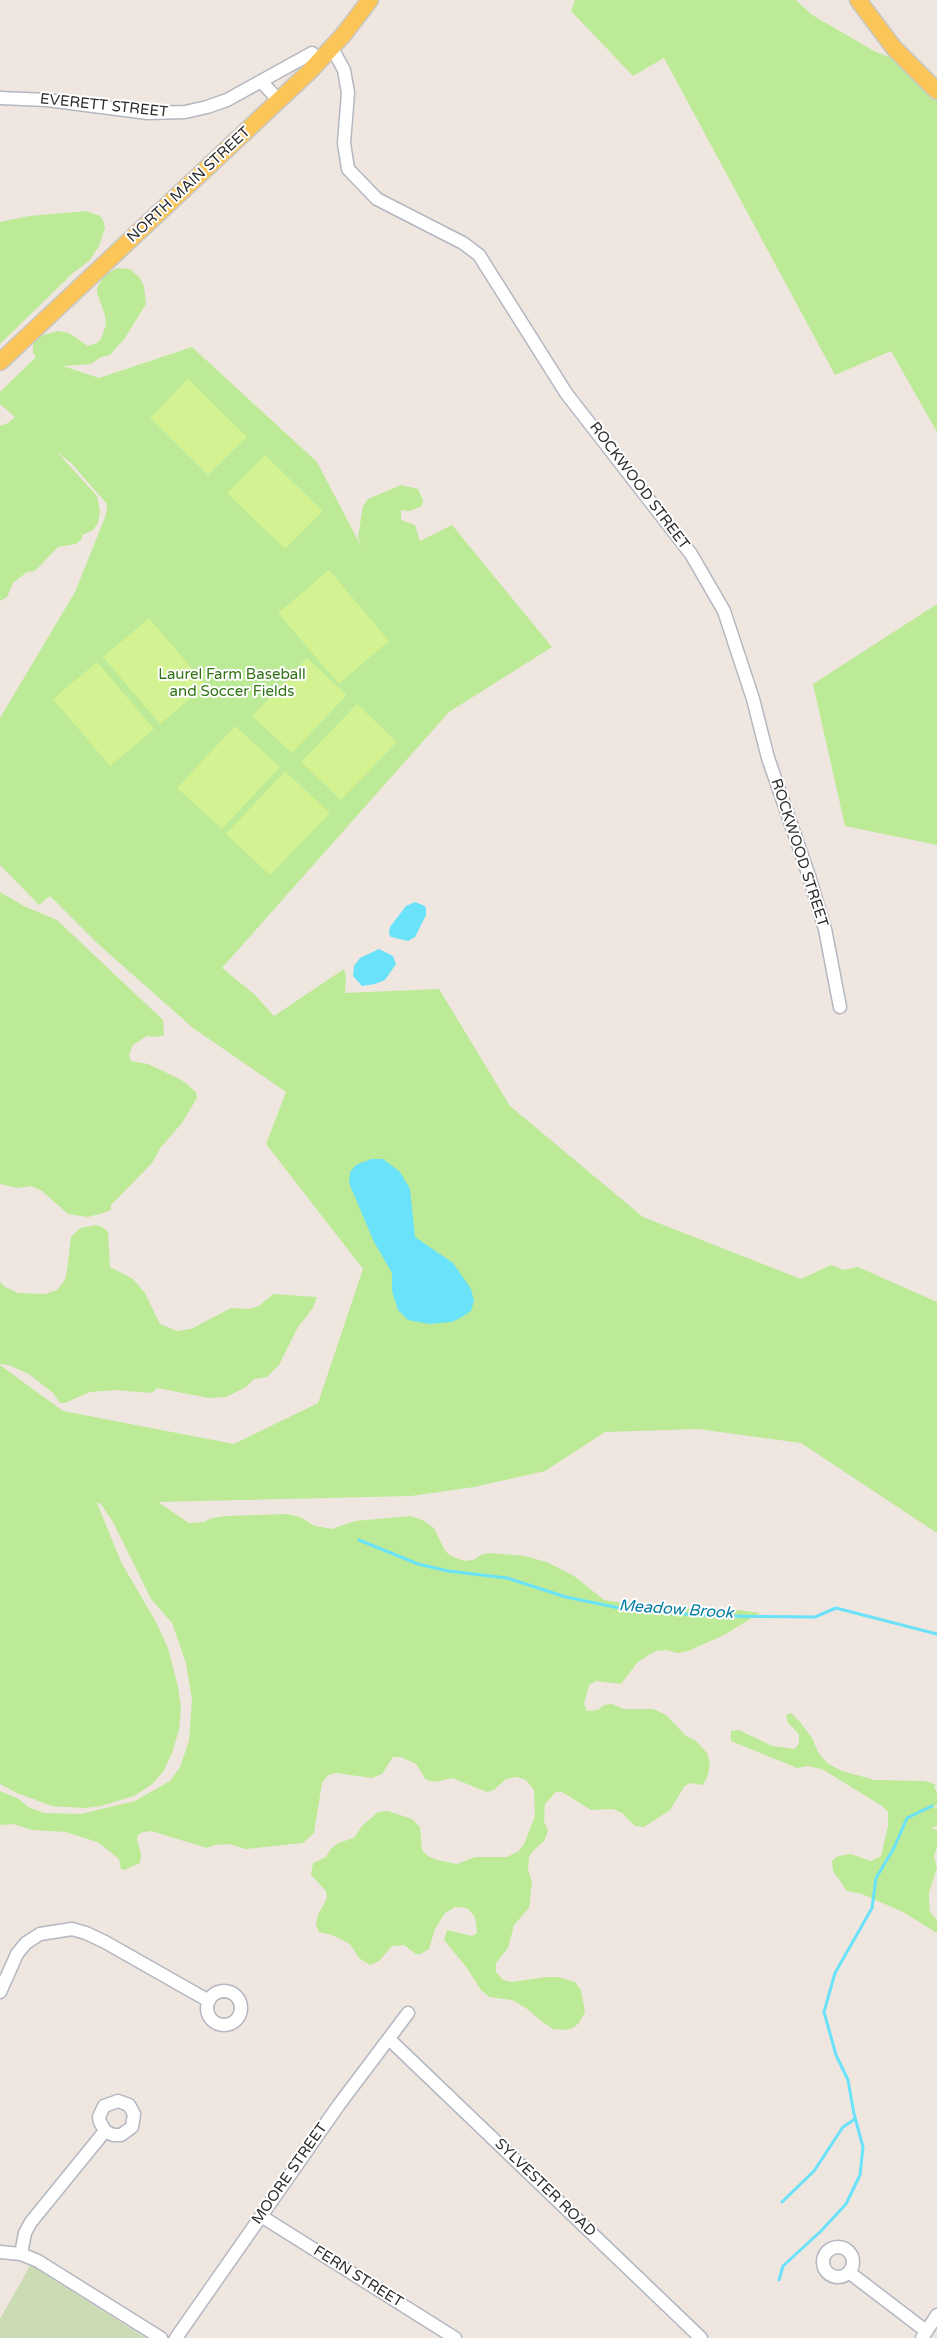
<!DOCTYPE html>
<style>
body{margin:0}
canvas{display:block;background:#efe6df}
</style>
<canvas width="937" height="2338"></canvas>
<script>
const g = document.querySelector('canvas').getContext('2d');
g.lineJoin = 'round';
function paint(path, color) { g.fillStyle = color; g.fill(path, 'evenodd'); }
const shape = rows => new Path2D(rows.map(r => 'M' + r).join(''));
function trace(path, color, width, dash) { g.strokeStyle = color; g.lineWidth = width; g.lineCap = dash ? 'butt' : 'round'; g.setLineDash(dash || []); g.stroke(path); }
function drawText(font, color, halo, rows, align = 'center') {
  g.font = font + ' "Varela Round",sans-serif'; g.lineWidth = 4; g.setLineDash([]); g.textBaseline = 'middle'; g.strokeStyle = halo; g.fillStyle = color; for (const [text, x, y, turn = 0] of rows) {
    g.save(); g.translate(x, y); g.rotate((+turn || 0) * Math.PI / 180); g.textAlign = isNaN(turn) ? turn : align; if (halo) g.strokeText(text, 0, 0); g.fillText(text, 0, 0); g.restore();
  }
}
const green = shape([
 [575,0,796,0,812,15,876,52,892,58,937,89,937,432,891,351,835,375,664,58,633,76,571,11],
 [86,211,100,216,103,220,105,228,99,246,89,261,73,273,0,344,0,222,29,216],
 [117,268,130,269,140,278,144,287,146,304,125,338,110,355,101,357,91,364,63,366,99,378,192,347,317,462,362,548,358,537,363,506,368,499,401,485,418,489,423,500,422,506,410,511,401,510,401,520,415,525,420,541,452,525,552,647,449,712,222,968,254,994,274,1016,344,969,346,977,345,993,439,989,510,1106,643,1217,801,1279,831,1265,844,1270,858,1267,937,1302,937,1533,801,1443,698,1429,605,1432,545,1471,474,1487,411,1496,158,1502,189,1523,204,1522,212,1518,226,1516,287,1514,300,1517,315,1526,332,1529,355,1521,411,1516,424,1521,434,1528,445,1551,451,1556,464,1561,473,1560,483,1554,493,1553,524,1556,547,1562,574,1576,604,1600,653,1608,731,1609,760,1613,724,1635,688,1651,677,1653,667,1650,656,1651,647,1656,637,1663,621,1684,596,1681,589,1685,584,1704,587,1711,598,1710,604,1705,612,1704,624,1709,653,1709,666,1715,686,1736,696,1741,707,1753,710,1763,708,1775,703,1785,690,1783,684,1787,670,1810,644,1827,635,1826,622,1813,613,1809,591,1810,562,1792,556,1792,545,1804,544,1821,548,1831,544,1841,533,1851,529,1857,528,1869,532,1883,529,1908,514,1925,508,1948,496,1963,496,1972,503,1980,512,1982,547,1977,558,1977,575,1982,581,1990,585,2012,579,2023,573,2028,564,2030,553,2029,544,2023,526,2008,512,2000,489,1997,481,1990,467,1968,444,1940,447,1930,472,1936,477,1933,475,1917,467,1908,455,1907,445,1913,435,1929,429,1949,421,1954,416,1954,404,1945,392,1946,379,1961,370,1965,359,1958,350,1944,332,1935,319,1932,316,1925,318,1915,327,1898,326,1891,311,1875,313,1863,326,1857,330,1850,338,1843,354,1838,362,1826,378,1812,388,1811,412,1819,420,1827,422,1850,428,1856,437,1860,457,1864,475,1857,507,1857,519,1851,525,1842,535,1816,534,1790,526,1780,517,1777,506,1779,494,1790,487,1792,452,1778,435,1782,426,1780,416,1764,401,1757,393,1757,382,1774,372,1778,336,1773,328,1775,322,1783,314,1833,303,1843,246,1849,229,1844,215,1845,207,1848,151,1831,143,1832,138,1835,137,1839,141,1854,140,1863,124,1870,121,1869,119,1859,99,1843,88,1839,66,1832,32,1830,13,1824,0,1825,0,1791,19,1799,28,1807,44,1813,81,1814,135,1801,170,1781,180,1767,189,1741,192,1699,186,1663,172,1623,151,1599,113,1522,100,1503,97,1503,121,1562,156,1622,168,1648,178,1687,181,1708,179,1730,172,1753,163,1772,151,1785,134,1796,101,1806,84,1808,52,1806,17,1793,0,1784,0,1365,63,1411,234,1444,318,1403,363,1269,266,1144,286,1092,193,1028,97,943,50,896,39,905,0,865,0,718,75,592,106,515,107,504,71,463,56,451,97,496,100,511,98,523,93,530,82,535,82,539,76,544,58,547,35,571,27,572,13,583,7,597,0,601,0,426,8,423,15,417,0,404,0,392,36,357,33,353,33,342,36,337,58,331,69,333,88,346,97,343,101,339,106,325,105,315,97,293,97,288,104,276],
 [937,604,937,845,845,826,813,684],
 [0,892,24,906,57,920,163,1020,164,1035,156,1037,147,1036,133,1045,129,1055,131,1061,148,1064,165,1072,183,1081,196,1092,197,1098,182,1123,161,1147,152,1163,111,1205,111,1210,103,1213,88,1217,68,1214,42,1191,31,1186,18,1188,0,1184],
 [96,1225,102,1227,108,1232,110,1267,133,1279,145,1293,160,1324,177,1331,191,1329,231,1308,249,1309,259,1306,273,1294,317,1297,313,1308,298,1327,279,1365,267,1377,254,1379,246,1387,226,1397,209,1398,157,1388,152,1393,115,1390,90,1392,65,1403,60,1403,53,1393,29,1374,9,1365,0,1364,0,1282,5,1287,18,1293,45,1294,57,1290,65,1280,67,1270,71,1237,80,1228],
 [791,1713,800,1722,812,1738,818,1752,827,1763,842,1771,875,1780,925,1781,937,1785,934,1786,937,1793,937,1805,933,1807,937,1808,937,1825,931,1829,937,1829,937,1847,934,1856,937,1868,929,1892,929,1902,930,1912,937,1920,937,1933,903,1912,862,1894,847,1891,833,1871,832,1861,838,1856,851,1854,871,1861,881,1856,888,1826,888,1812,882,1806,822,1769,807,1766,797,1768,731,1741,731,1731,739,1730,772,1746,795,1749,799,1743,799,1734,788,1723,786,1715]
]);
const cemetery = shape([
 [31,2264,51,2278,146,2338,0,2338,0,2319]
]);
const pitch = shape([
 [188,379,247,437,208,475,150,418],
 [265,455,323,511,285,549,227,493],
 [329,570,389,641,339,684,278,613],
 [149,618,206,685,160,724,103,657],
 [307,658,347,695,292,753,252,716],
 [97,662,154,729,110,766,53,699],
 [357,704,397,742,341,800,301,762],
 [235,726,280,767,222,829,177,788],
 [285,771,330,813,270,875,226,834]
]);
const water = shape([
 [415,902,425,906,426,909,426,915,415,937,408,941,391,937,389,934,390,927,406,906],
 [379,949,393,956,396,964,385,980,375,984,362,986,353,976,354,966,360,958],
 [371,1159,383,1159,400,1172,410,1189,415,1237,453,1263,471,1289,474,1301,471,1311,462,1317,452,1322,429,1324,408,1320,398,1310,392,1291,392,1273,374,1242,349,1183,350,1172,356,1165]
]);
const stream = shape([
 [359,1540,418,1564,448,1571,507,1578,566,1597,629,1610,712,1616,815,1617,836,1608,937,1634],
 [782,2202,814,2171,843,2127,855,2119],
 [779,2280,783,2266,821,2231,846,2204,860,2175,863,2147,854,2114,848,2080,836,2055,824,2012,835,1973,872,1908,876,1878,894,1848,907,1818,932,1806]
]);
const minor = shape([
 [332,48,344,70,348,93,344,143,348,169,377,199,463,243,479,255,566,393,691,554,724,611,753,699,768,758,808,873,825,929,840,1007],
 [261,81,279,101],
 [0,98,47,100,148,113,185,112,207,107,227,100,312,53],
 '207 2008a17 17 0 1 1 34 0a17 17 0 1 1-34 0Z',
 [0,1992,17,1954,26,1943,40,1934,72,1929,86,1933,105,1942,209,2001],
 [389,2039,701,2338],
 [261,2216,455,2338],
 '823 2262a15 15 0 1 1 30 0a15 15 0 1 1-30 0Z',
 [0,2252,21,2254,38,2261,161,2338],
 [21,2254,25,2233,31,2222,105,2131,113,2135,121,2135,132,2127,134,2114,129,2105,118,2101,104,2106,99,2117,100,2122,105,2131],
 [850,2273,926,2331],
 [176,2338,338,2106,408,2013],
 [922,2338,937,2315]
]);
const major = shape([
 [858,0,894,48,937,91],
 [0,362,310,71,344,34,370,0]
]);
const streetNames = [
 ["EVERETT STREET",104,106,6],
 ["NORTH MAIN STREET",189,185,-43],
 ["ROCKWOOD STREET",639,486,53],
 ["ROCKWOOD STREET",799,853,72],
 ["MOORE STREET",290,2174,-55],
 ["SYLVESTER ROAD",545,2188,44],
 ["FERN STREET",358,2277,32]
];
const parkNames = [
 ["Laurel Farm Baseball",232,675],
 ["and Soccer Fields",232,692]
];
const waterNames = [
 ["Meadow Brook",676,1610,4]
];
paint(green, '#bcea97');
paint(cemetery, '#cbdbb4');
paint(pitch, '#d3f292');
paint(water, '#6ae2f9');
trace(stream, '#6ae2f9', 3);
trace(minor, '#b3b7c1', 15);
trace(major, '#c8c8c8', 19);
trace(minor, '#fff', 12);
trace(major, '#fcc557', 16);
drawText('15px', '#2d2d2d', '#fff', streetNames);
drawText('15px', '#327215', '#fff', parkNames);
drawText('italic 16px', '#037da4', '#fff', waterNames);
</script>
